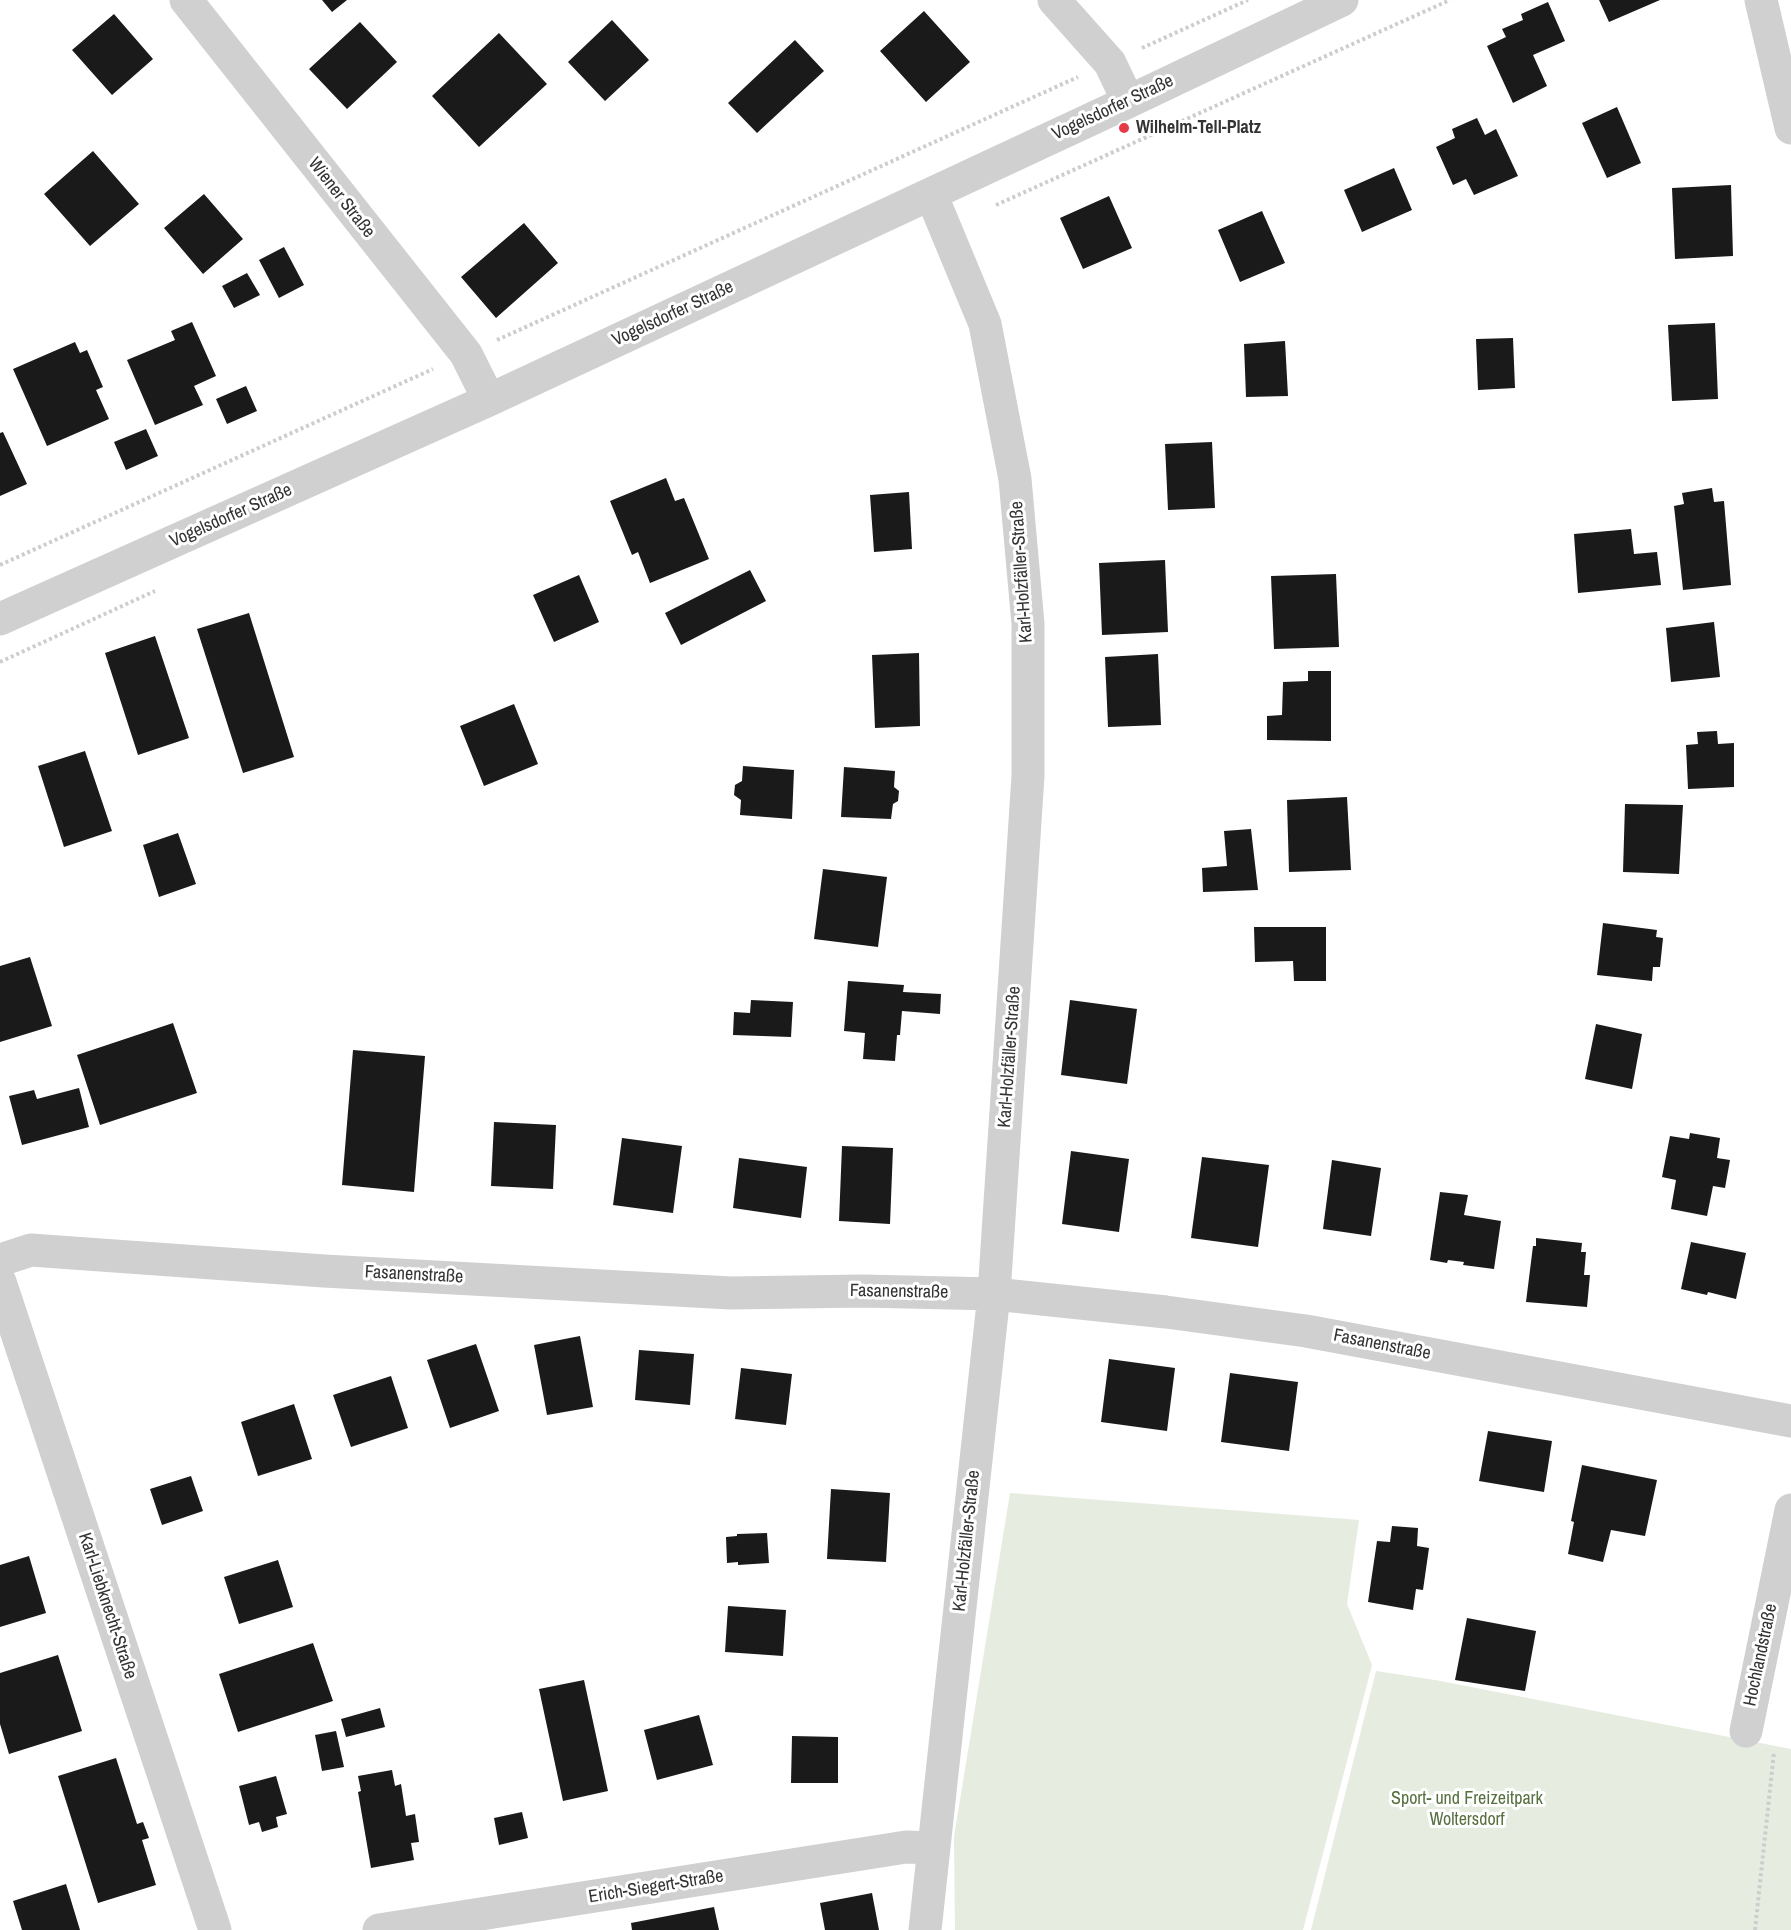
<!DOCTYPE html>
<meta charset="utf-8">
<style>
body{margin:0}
canvas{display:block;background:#fff}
</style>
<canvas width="1791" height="1930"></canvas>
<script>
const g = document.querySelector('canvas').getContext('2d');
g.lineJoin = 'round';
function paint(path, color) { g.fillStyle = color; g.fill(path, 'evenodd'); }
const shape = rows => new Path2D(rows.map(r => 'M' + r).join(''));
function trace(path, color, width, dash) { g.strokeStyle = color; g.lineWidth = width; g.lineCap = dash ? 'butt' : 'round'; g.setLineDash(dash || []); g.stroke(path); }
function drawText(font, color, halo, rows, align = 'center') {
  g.font = font + ' "Archivo Narrow",sans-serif'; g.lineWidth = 6; g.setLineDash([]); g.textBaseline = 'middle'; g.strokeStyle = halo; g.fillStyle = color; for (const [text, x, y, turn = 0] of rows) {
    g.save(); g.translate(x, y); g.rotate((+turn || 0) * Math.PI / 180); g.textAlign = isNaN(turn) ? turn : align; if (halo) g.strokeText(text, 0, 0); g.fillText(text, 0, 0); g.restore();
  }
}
const green = shape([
 [1010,1493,1359,1520,1347,1604,1372,1665,1303,1930,955,1930,954,1837],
 [1376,1671,1435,1680,1791,1749,1791,1930,1311,1930]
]);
const building = shape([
 [322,0,347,0,332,12],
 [1599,0,1660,0,1609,22],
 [1548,2,1565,41,1533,55,1547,86,1513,103,1487,46,1506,37,1502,29,1523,20,1521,14],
 [924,11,970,62,926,102,880,51],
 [114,14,153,59,112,95,72,50],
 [612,20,649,60,605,101,568,62],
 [360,22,397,62,347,109,309,69],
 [499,33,547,84,479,147,432,96],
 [795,40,824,71,757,133,728,103],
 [1617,107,1641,163,1607,178,1582,123],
 [1477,118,1485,135,1496,129,1518,176,1474,195,1466,179,1453,185,1436,147,1455,138,1452,129],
 [93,151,139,204,90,246,44,194],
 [1394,168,1412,210,1362,232,1344,190],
 [1731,185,1733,256,1675,259,1672,188],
 [204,194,243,239,203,274,164,228],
 [1109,196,1132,248,1083,269,1060,218],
 [1262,211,1285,263,1240,282,1218,230],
 [524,223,558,263,496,318,461,277],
 [284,247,304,285,279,298,259,260],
 [247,273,260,295,234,308,222,286],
 [192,322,216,376,194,386,203,405,155,425,127,360,175,340,171,331],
 [1715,323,1718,399,1672,401,1668,325],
 [1513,338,1515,388,1478,390,1476,339],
 [1285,341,1288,396,1246,397,1244,344],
 [75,342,80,353,87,350,103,387,96,390,109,419,47,446,13,369],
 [246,386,257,411,227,424,216,399],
 [146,429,158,456,126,470,114,442],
 [3,432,27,484,0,496,0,433],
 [1212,442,1215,508,1168,510,1165,444],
 [666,478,675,501,684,498,709,559,650,583,638,552,632,555,610,501],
 [1712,488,1714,502,1724,501,1731,585,1683,590,1674,506,1684,504,1682,493],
 [909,492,912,549,874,552,870,495],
 [1631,529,1634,554,1657,552,1661,585,1578,593,1574,534],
 [1165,560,1168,632,1102,635,1099,563],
 [750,570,766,601,681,645,665,613],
 [1336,574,1339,647,1274,649,1271,576],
 [579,575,599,622,554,642,533,595],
 [249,613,294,757,243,773,197,629],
 [1714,622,1720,677,1671,682,1666,628],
 [155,636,189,738,138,755,105,653],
 [919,653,920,726,875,728,872,655],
 [1158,654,1161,725,1108,727,1105,657],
 [1308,671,1331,671,1331,741,1267,740,1267,716,1282,715,1283,682,1308,681],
 [514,704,538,764,484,786,460,726],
 [1717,731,1718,744,1734,743,1734,787,1688,789,1686,745,1698,744,1697,732],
 [85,751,112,831,64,847,38,766],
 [743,766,794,770,792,819,740,815,741,800,734,795,735,785,742,781],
 [844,767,895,771,894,787,899,791,898,801,893,804,891,819,841,817],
 [1347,797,1351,870,1289,872,1287,800],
 [1625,804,1683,805,1679,874,1623,872],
 [1251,829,1258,890,1203,892,1202,868,1227,866,1224,831],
 [178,833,196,884,159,897,143,845],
 [823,869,887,877,878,947,814,939],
 [1603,923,1657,930,1656,937,1663,938,1660,967,1653,967,1652,981,1597,975],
 [1254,927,1326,927,1326,981,1294,981,1293,961,1255,962],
 [30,957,52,1026,0,1042,0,966],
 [848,981,904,985,903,992,941,994,940,1014,902,1011,900,1035,897,1035,895,1061,863,1059,865,1033,844,1031],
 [751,1000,793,1002,791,1037,733,1035,734,1012,750,1013],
 [1070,1000,1137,1009,1127,1084,1061,1075],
 [173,1023,197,1093,100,1125,77,1055],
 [1596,1024,1642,1034,1632,1089,1585,1079],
 [353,1050,425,1056,414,1192,342,1185],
 [79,1088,89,1127,22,1145,9,1096,34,1090,37,1099],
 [494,1122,556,1125,553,1189,491,1186],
 [1690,1133,1720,1138,1717,1158,1730,1160,1725,1188,1713,1186,1707,1216,1671,1209,1676,1180,1662,1177,1670,1136,1689,1139],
 [622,1138,682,1146,673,1213,613,1205],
 [842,1146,893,1148,890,1224,839,1221],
 [1071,1151,1129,1159,1119,1232,1062,1224],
 [1202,1157,1269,1165,1258,1247,1191,1238],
 [739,1158,807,1167,801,1218,733,1208],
 [1332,1160,1381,1168,1371,1236,1323,1229],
 [1440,1192,1468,1195,1464,1215,1501,1221,1494,1269,1463,1265,1464,1262,1448,1260,1447,1263,1430,1260],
 [1536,1238,1582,1243,1581,1252,1586,1252,1584,1275,1590,1275,1587,1307,1526,1302,1533,1246,1536,1246],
 [1691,1242,1746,1253,1736,1299,1708,1292,1707,1295,1681,1289],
 [580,1336,593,1407,547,1415,534,1345],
 [476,1344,499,1411,450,1428,427,1360],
 [639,1350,694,1354,690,1405,635,1400],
 [1109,1359,1175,1368,1167,1431,1101,1422],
 [741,1368,792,1374,786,1425,735,1419],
 [1230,1373,1298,1382,1289,1451,1221,1442],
 [391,1376,408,1428,351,1447,333,1395],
 [294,1404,312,1459,258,1476,241,1422],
 [1488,1431,1552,1441,1544,1492,1479,1481],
 [1582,1465,1657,1480,1645,1536,1611,1530,1603,1562,1568,1554,1574,1522,1571,1521],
 [191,1476,203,1511,162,1525,150,1489],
 [831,1489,890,1493,886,1562,827,1559],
 [1392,1526,1418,1528,1417,1546,1429,1548,1423,1590,1416,1589,1413,1610,1368,1602,1377,1541,1390,1542],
 [767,1533,769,1563,738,1565,738,1562,727,1563,726,1537,737,1536,737,1534],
 [29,1556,46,1613,0,1627,0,1565],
 [278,1560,293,1607,239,1624,224,1577],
 [728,1606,786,1610,783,1656,725,1652],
 [1467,1618,1536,1631,1525,1691,1455,1680],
 [313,1643,333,1701,238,1732,219,1674],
 [58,1655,82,1731,9,1754,0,1724,0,1673],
 [584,1680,608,1791,563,1801,539,1689],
 [380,1708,385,1727,346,1737,341,1719],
 [699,1715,713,1765,657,1780,644,1730],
 [336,1731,344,1767,322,1771,315,1735],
 [792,1736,838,1737,838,1783,791,1783],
 [116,1758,137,1824,143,1822,149,1838,142,1840,156,1885,98,1903,58,1776],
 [392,1770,395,1786,401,1784,406,1816,415,1814,419,1842,411,1843,414,1860,371,1868,358,1792,361,1791,358,1776],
 [276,1776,287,1814,276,1817,278,1827,262,1832,259,1822,249,1825,239,1786],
 [522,1812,528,1838,499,1845,494,1818],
 [66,1884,80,1930,22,1930,13,1901],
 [872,1893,879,1930,825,1930,820,1903],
 [714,1907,719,1930,632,1930,631,1923]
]);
const path = shape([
 [1142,48,1248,0],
 [996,205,1450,0],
 [497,340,1078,77],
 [0,565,433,369],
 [0,662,155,591],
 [1755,1930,1774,1752]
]);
const minor = shape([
 [186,0,466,354,489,400],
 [1054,0,1110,63,1128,101],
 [1761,0,1791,128],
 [0,619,489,400,1115,108,1342,0],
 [0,1260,31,1250,324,1271,731,1293,863,1291,994,1294,1166,1312,1306,1331,1791,1421],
 [0,1282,215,1930],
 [1746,1731,1791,1510],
 [379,1930,906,1847,933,1848],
 [925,1930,994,1294,1028,776,1028,624,1015,479,985,324,931,194]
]);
const markers = [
 [1124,128,6,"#e63946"]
];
const streetNames = [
 ["Vogelsdorfer Straße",1113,108,-25],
 ["Wiener Straße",341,198,52],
 ["Vogelsdorfer Straße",673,314,-25],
 ["Vogelsdorfer Straße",231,516,-24],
 ["Karl-Holzfäller-Straße",1022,572,-94],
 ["Karl-Holzfäller-Straße",1010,1057,-86],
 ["Fasanenstraße",414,1275,3],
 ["Fasanenstraße",899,1292,1],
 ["Fasanenstraße",1382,1345,11],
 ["Karl-Holzfäller-Straße",967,1541,-84],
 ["Karl-Liebknecht-Straße",107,1606,72],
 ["Hochlandstraße",1761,1655,-78],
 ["Erich-Siegert-Straße",656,1887,-9]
];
const poiNames = [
 ["Wilhelm-Tell-Platz",1136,128]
];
const parkNames = [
 ["Sport- und Freizeitpark",1467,1799],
 ["Woltersdorf",1467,1820]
];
paint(green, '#e6ecdf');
paint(building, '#1a1a1a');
trace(path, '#cdcdcd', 4, [3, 3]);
trace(minor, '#d0d0d0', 33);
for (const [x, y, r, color] of markers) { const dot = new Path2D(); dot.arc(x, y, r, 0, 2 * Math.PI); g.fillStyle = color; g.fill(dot); trace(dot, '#fff', 2); }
drawText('18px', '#333', '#fff', streetNames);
drawText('bold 18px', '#333', '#fff', poiNames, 'left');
drawText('18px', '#56703f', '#fff', parkNames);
</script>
